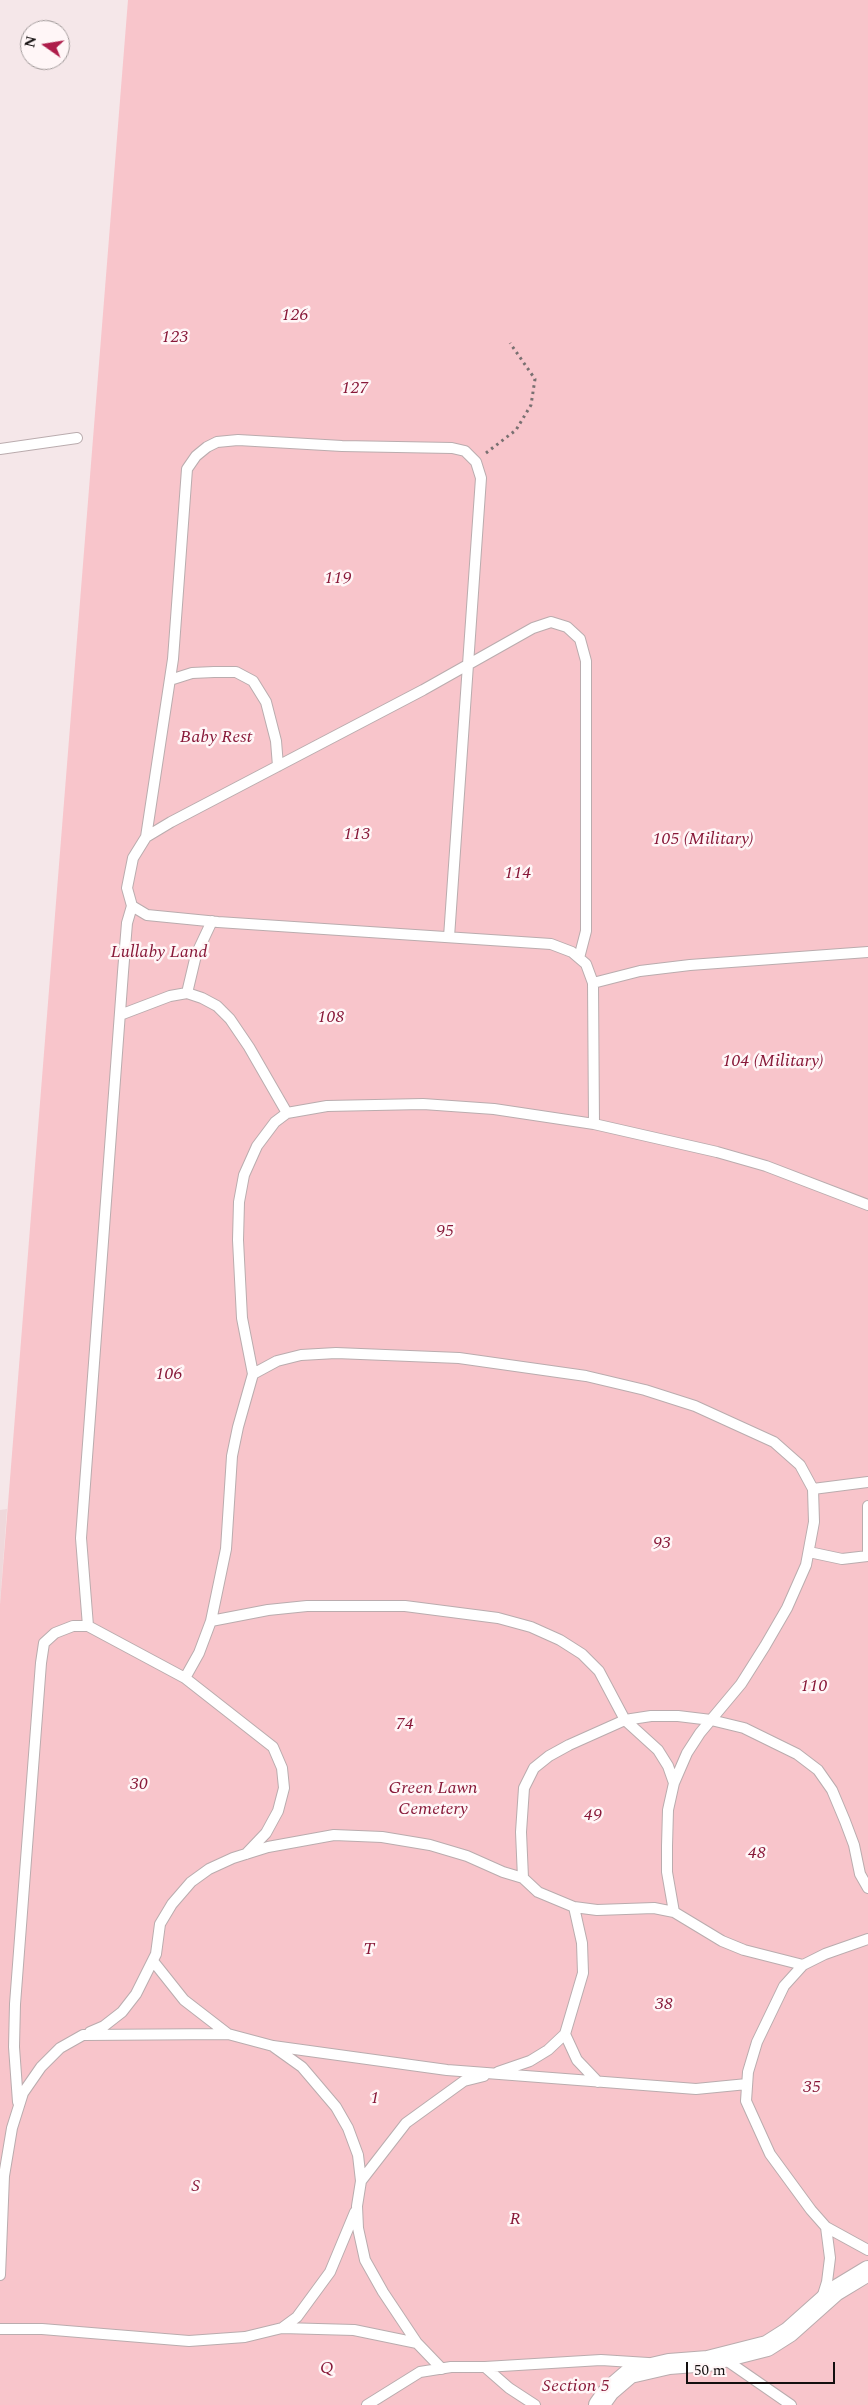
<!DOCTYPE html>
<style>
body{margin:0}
#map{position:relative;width:868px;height:2405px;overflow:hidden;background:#f5e7e9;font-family:Spectral,serif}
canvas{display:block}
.north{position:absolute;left:20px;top:20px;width:50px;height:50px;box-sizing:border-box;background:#fff6f7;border:1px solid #a19a9a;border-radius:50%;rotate:283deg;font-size:14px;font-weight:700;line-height:20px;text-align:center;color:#130f0f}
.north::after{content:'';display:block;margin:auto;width:18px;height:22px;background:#ae1c4a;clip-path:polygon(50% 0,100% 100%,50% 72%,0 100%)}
.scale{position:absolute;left:686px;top:2362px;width:149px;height:22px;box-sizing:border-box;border:2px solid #130f0f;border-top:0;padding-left:6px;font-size:15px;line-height:18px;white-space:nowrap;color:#130f0f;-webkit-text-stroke:4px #fff6f7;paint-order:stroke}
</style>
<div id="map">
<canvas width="868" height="2405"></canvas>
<div class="north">N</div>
<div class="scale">50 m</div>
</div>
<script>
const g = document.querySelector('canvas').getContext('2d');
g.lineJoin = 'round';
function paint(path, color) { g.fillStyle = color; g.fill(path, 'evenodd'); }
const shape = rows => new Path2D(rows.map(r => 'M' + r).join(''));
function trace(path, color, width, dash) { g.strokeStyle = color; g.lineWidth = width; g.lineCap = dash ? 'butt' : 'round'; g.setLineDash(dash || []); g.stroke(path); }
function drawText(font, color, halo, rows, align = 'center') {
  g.font = font + ' Spectral,serif'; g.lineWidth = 5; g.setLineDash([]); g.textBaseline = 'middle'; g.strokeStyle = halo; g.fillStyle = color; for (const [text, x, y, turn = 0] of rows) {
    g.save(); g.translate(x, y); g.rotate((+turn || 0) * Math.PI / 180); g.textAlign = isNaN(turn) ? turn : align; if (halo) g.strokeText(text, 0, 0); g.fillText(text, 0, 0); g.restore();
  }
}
const built = shape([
 [7,1509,0,1604,0,1510]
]);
const green = shape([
 [128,0,868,0,868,2405,0,2405,0,1604]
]);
const path = shape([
 [486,453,516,430,531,405,535,379,510,343]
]);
const lane = shape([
 [0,449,77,438],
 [170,680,192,673,214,672,236,672,253,681,266,702,276,741,278,766],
 [146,837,173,659,187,469,196,456,207,447,217,442,238,440,342,446,452,448,465,451,476,462,481,478,449,937],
 [579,958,586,931,586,661,580,639,567,627,551,622,533,628,423,690,171,822,146,837,133,858,127,888,132,906,147,915,218,922,551,944,572,952,586,964,593,983,594,1124],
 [593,983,640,971,690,965,868,952],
 [187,993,196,955,212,921],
 [120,1015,170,996,187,993,202,998,217,1006,230,1019,249,1047,287,1113],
 [253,1374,242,1318,238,1240,239,1202,244,1175,257,1146,275,1122,287,1113,327,1106,423,1104,494,1109,594,1124,717,1152,766,1166,868,1205],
 [813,1489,868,1482],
 [868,1506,868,1552],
 [809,1552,842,1559,868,1556],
 [88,1626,81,1538,123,972,127,923,132,906],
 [185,1678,199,1653,211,1621],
 [674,1912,667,1872,667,1846,668,1810,674,1783,687,1753,700,1733,741,1684,765,1646,787,1608,806,1565,814,1522,813,1489,800,1465,774,1442,695,1406,645,1390,586,1376,459,1358,336,1353,301,1355,277,1361,253,1374,238,1427,232,1456,226,1549,211,1621,268,1610,307,1606,405,1606,498,1618,531,1627,560,1640,582,1654,599,1671,625,1720,658,1750,668,1766,674,1783],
 [868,1939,825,1954,803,1965,784,1986,757,2042,748,2072,746,2101,770,2154,811,2210,826,2227,868,2250],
 [153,1961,184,2000,228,2034],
 [803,1965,744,1950,722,1941,674,1912,654,1908,597,1910,574,1907,538,1892,523,1878,521,1832,524,1788,534,1768,549,1756,569,1745,625,1720,651,1716,678,1716,711,1720,744,1728,797,1754,818,1770,832,1790,845,1821,854,1845,860,1874,868,1888],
 [90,2032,104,2026,122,2012,136,1994,156,1954,160,1924,172,1904,191,1882,209,1869,233,1858,268,1847,334,1835,382,1837,430,1845,467,1856,503,1872,523,1878],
 [565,2034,577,2060,598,2082],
 [274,2047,302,2067,336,2107,348,2128,358,2155,361,2181],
 [498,2072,530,2061,548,2050,565,2034,583,1973,582,1943,574,1907],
 [18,2102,14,2047,15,2004,41,1663,44,1643,55,1633,73,1626,88,1626,185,1678,273,1747,282,1768,284,1788,278,1811,266,1833,246,1854],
 [0,2275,4,2176,12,2128,23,2093,41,2067,60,2048,83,2035,228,2034,273,2046,447,2070,696,2089,747,2084],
 [822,2298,827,2282,830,2258,826,2227],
 [282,2328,297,2317,330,2272,355,2212],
 [0,2329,42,2329,189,2341,245,2337,282,2328,354,2330,417,2343,442,2369],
 [417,2343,383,2292,365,2260,358,2228,357,2206,361,2181,406,2123,464,2081,484,2076],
 [723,2358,791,2405],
 [485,2367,509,2388,535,2405],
 [367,2405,420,2372,451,2367,485,2367,601,2360,648,2363]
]);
const street = shape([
 [599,2405,609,2391,630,2373,669,2364,708,2361,767,2346,789,2332,835,2291,868,2271]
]);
const parkNames = [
 ["126",295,316],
 ["123",175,338],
 ["127",355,389],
 ["119",338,579],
 ["Baby Rest",216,738],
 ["113",357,835],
 ["105 (Military)",703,840],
 ["114",518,874],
 ["Lullaby Land",159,953],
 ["108",331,1018],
 ["104 (Military)",773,1062],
 ["95",445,1232],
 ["106",169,1375],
 ["93",662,1544],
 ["110",814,1687],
 ["74",405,1725],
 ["30",139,1785],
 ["Green Lawn",433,1789],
 ["Cemetery",433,1810],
 ["49",593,1816],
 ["48",757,1854],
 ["T",369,1950],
 ["38",664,2005],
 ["35",812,2088],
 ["1",375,2099],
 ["S",196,2187],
 ["R",515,2220],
 ["Q",327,2369],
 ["Section 5",576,2387]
];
paint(built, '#efd8db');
paint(green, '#f8c5cb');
trace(lane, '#baacae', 12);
trace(street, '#baacae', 22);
trace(path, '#797071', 3, [2.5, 4]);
trace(lane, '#fff', 10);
trace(street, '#fff', 20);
drawText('italic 18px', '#881939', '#fff6f7', parkNames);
</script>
